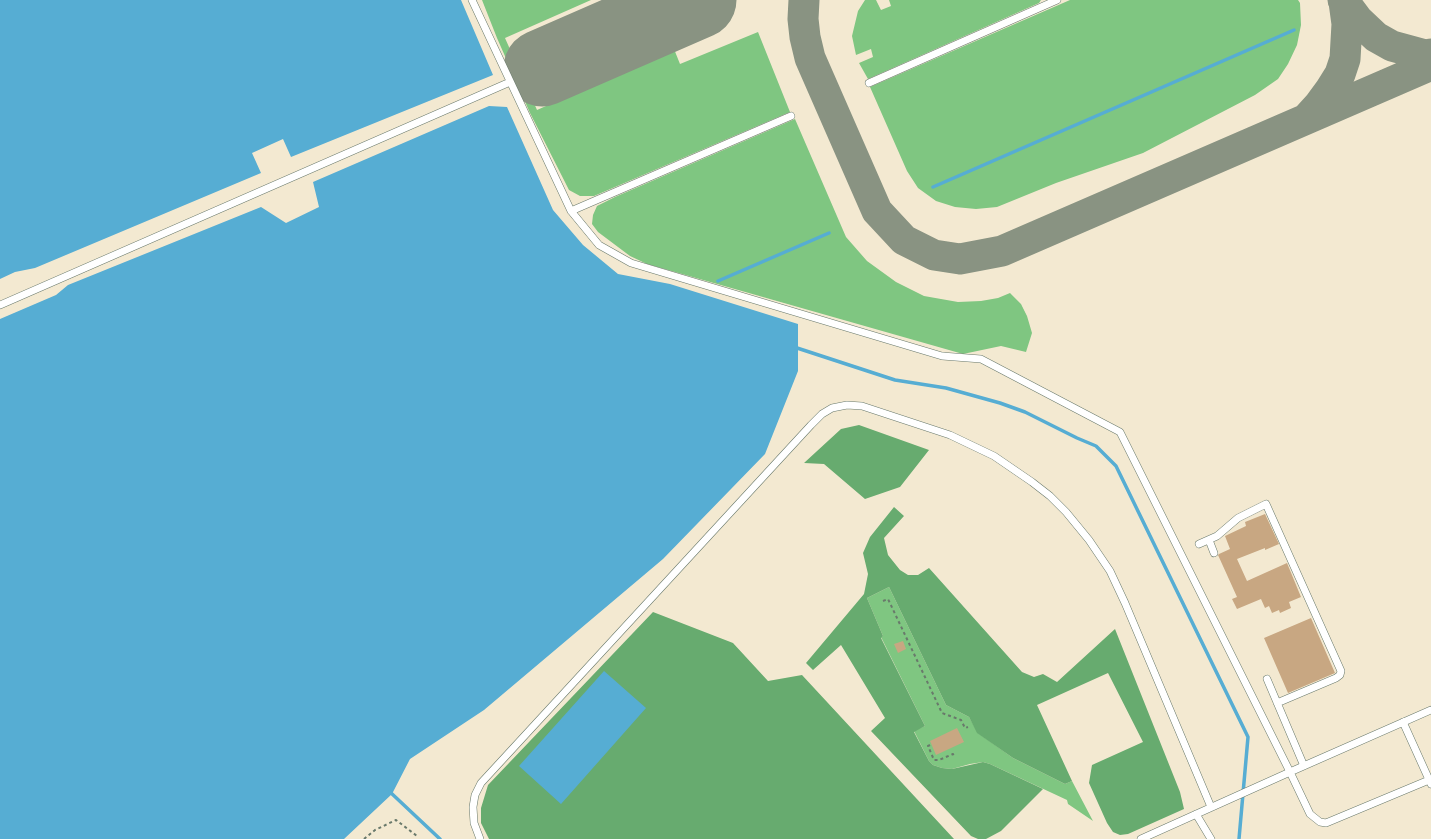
<!DOCTYPE html>
<style>
body{margin:0}
canvas{display:block;background:#f3e9d1}
</style>
<canvas width="1431" height="839"></canvas>
<script>
const g = document.querySelector('canvas').getContext('2d');
g.lineJoin = 'round';
function paint(path, color) { g.fillStyle = color; g.fill(path, 'evenodd'); }
const shape = rows => new Path2D(rows.map(r => 'M' + r).join(''));
function trace(path, color, width, dash) { g.strokeStyle = color; g.lineWidth = width; g.lineCap = dash ? 'butt' : 'round'; g.setLineDash(dash || []); g.stroke(path); }
const green = shape([
 [482,0,591,0,505,38,537,110,674,49,680,64,758,32,790,112,594,196,580,196,569,190,530,113,497,38],
 [865,0,876,0,881,10,891,6,889,0,1041,0,1039,3,868,79,859,63,873,57,871,49,856,55,852,36,858,11],
 [1070,0,1298,0,1300,3,1301,25,1297,45,1288,64,1278,79,1255,95,1143,153,1056,183,997,207,976,209,955,207,936,201,918,188,907,171,870,87],
 [795,119,846,237,867,261,896,282,924,296,958,302,981,301,998,298,1010,293,1021,304,1027,316,1032,333,1026,352,1001,346,963,354,647,264,630,256,598,232,592,224,593,215,597,206,615,197],
 [889,587,946,705,969,717,978,733,1013,758,1065,784,1072,781,1093,821,1068,804,1067,800,990,764,983,762,970,764,952,769,942,768,933,765,929,761,914,731,925,726,881,637,883,636,867,598]
]);
const forest = shape([
 [859,425,929,450,900,487,865,499,824,464,804,463,841,429],
 [894,507,904,516,884,538,888,555,900,570,908,575,918,575,929,568,1022,672,1034,677,1043,674,1057,682,1115,629,1180,792,1184,809,1128,834,1120,835,1113,832,1107,823,1089,783,1092,765,1143,742,1108,673,1037,705,1072,781,1065,784,1013,758,977,733,969,717,946,705,889,587,867,598,883,636,881,638,925,726,914,732,929,761,933,765,942,768,952,769,983,762,990,764,1043,789,1001,831,986,839,978,839,971,836,871,731,885,718,841,645,813,670,806,663,864,594,868,574,863,553,870,537],
 [653,612,733,643,768,681,802,675,954,839,489,839,481,823,481,808,488,785]
]);
const water = shape([
 [0,0,461,0,493,75,291,157,283,139,252,153,261,173,35,268,15,272,0,279],
 [489,106,507,107,553,210,583,245,618,274,670,284,798,324,798,371,765,454,663,559,484,710,410,759,392,794,344,839,0,839,0,319,56,295,68,285,261,207,286,223,319,207,313,182],
 [604,671,646,708,561,804,519,766]
]);
const stream = shape([
 [933,187,1294,30],
 [718,281,829,233],
 [794,347,895,380,946,388,1000,403,1025,412,1077,438,1096,446,1116,466,1248,737,1239,839],
 [390,792,440,839]
]);
const taxiway = shape([
 [804,0,803,19,805,37,810,58,877,211,904,240,934,255,960,259,1002,251,1431,65],
 [1343,0,1358,20,1376,37,1392,46,1425,55,1431,54],
 [1309,116,1319,105,1330,90,1340,74,1345,59,1347,24,1344,2]
]);
const runway = shape([
 [542,68,698,0]
]);
const building = shape([
 [1265,514,1279,544,1265,550,1265,548,1237,559,1247,581,1287,563,1301,597,1289,602,1291,608,1280,613,1279,610,1272,613,1269,606,1265,608,1261,599,1237,609,1232,599,1237,597,1218,555,1219,554,1230,549,1225,536,1246,526,1245,522],
 [1311,618,1335,673,1288,693,1264,638],
 [903,641,906,649,898,653,894,644],
 [957,728,964,742,936,755,930,741]
]);
const path = shape([
 [883,601,888,599,942,713,961,720,965,728,968,727],
 [930,745,928,746,934,760,939,760,953,754,954,757],
 [364,839,375,830,396,820,417,836]
]);
const service = shape([
 [472,0,571,211,599,245,631,263,942,356,981,359,1120,432,1290,772,1431,710],
 [869,83,1057,0],
 [571,211,791,116],
 [0,305,510,82],
 [1209,540,1214,553],
 [1199,544,1217,536,1238,518,1266,504,1341,671,1340,675,1336,678,1277,703],
 [1267,679,1304,766],
 [1403,722,1431,784],
 [1196,814,1211,839],
 [480,839,474,823,473,807,475,795,481,783,811,425,822,414,832,408,847,405,862,406,950,435,994,456,1032,482,1050,496,1066,512,1089,540,1110,571,1125,603,1211,807],
 [1141,839,1290,772,1310,814,1320,822,1326,823,1429,780]
]);
paint(green, '#7fc681');
paint(forest, '#67ab6f');
paint(water, '#56add3');
trace(stream, '#56add3', 3.5);
trace(taxiway, '#899382', 31);
trace(runway, '#899382', 77);
paint(building, '#c8a782');
trace(service, '#69796b', 8);
trace(path, '#69796b', 2, [3, 3]);
trace(service, '#fff', 7);
</script>
